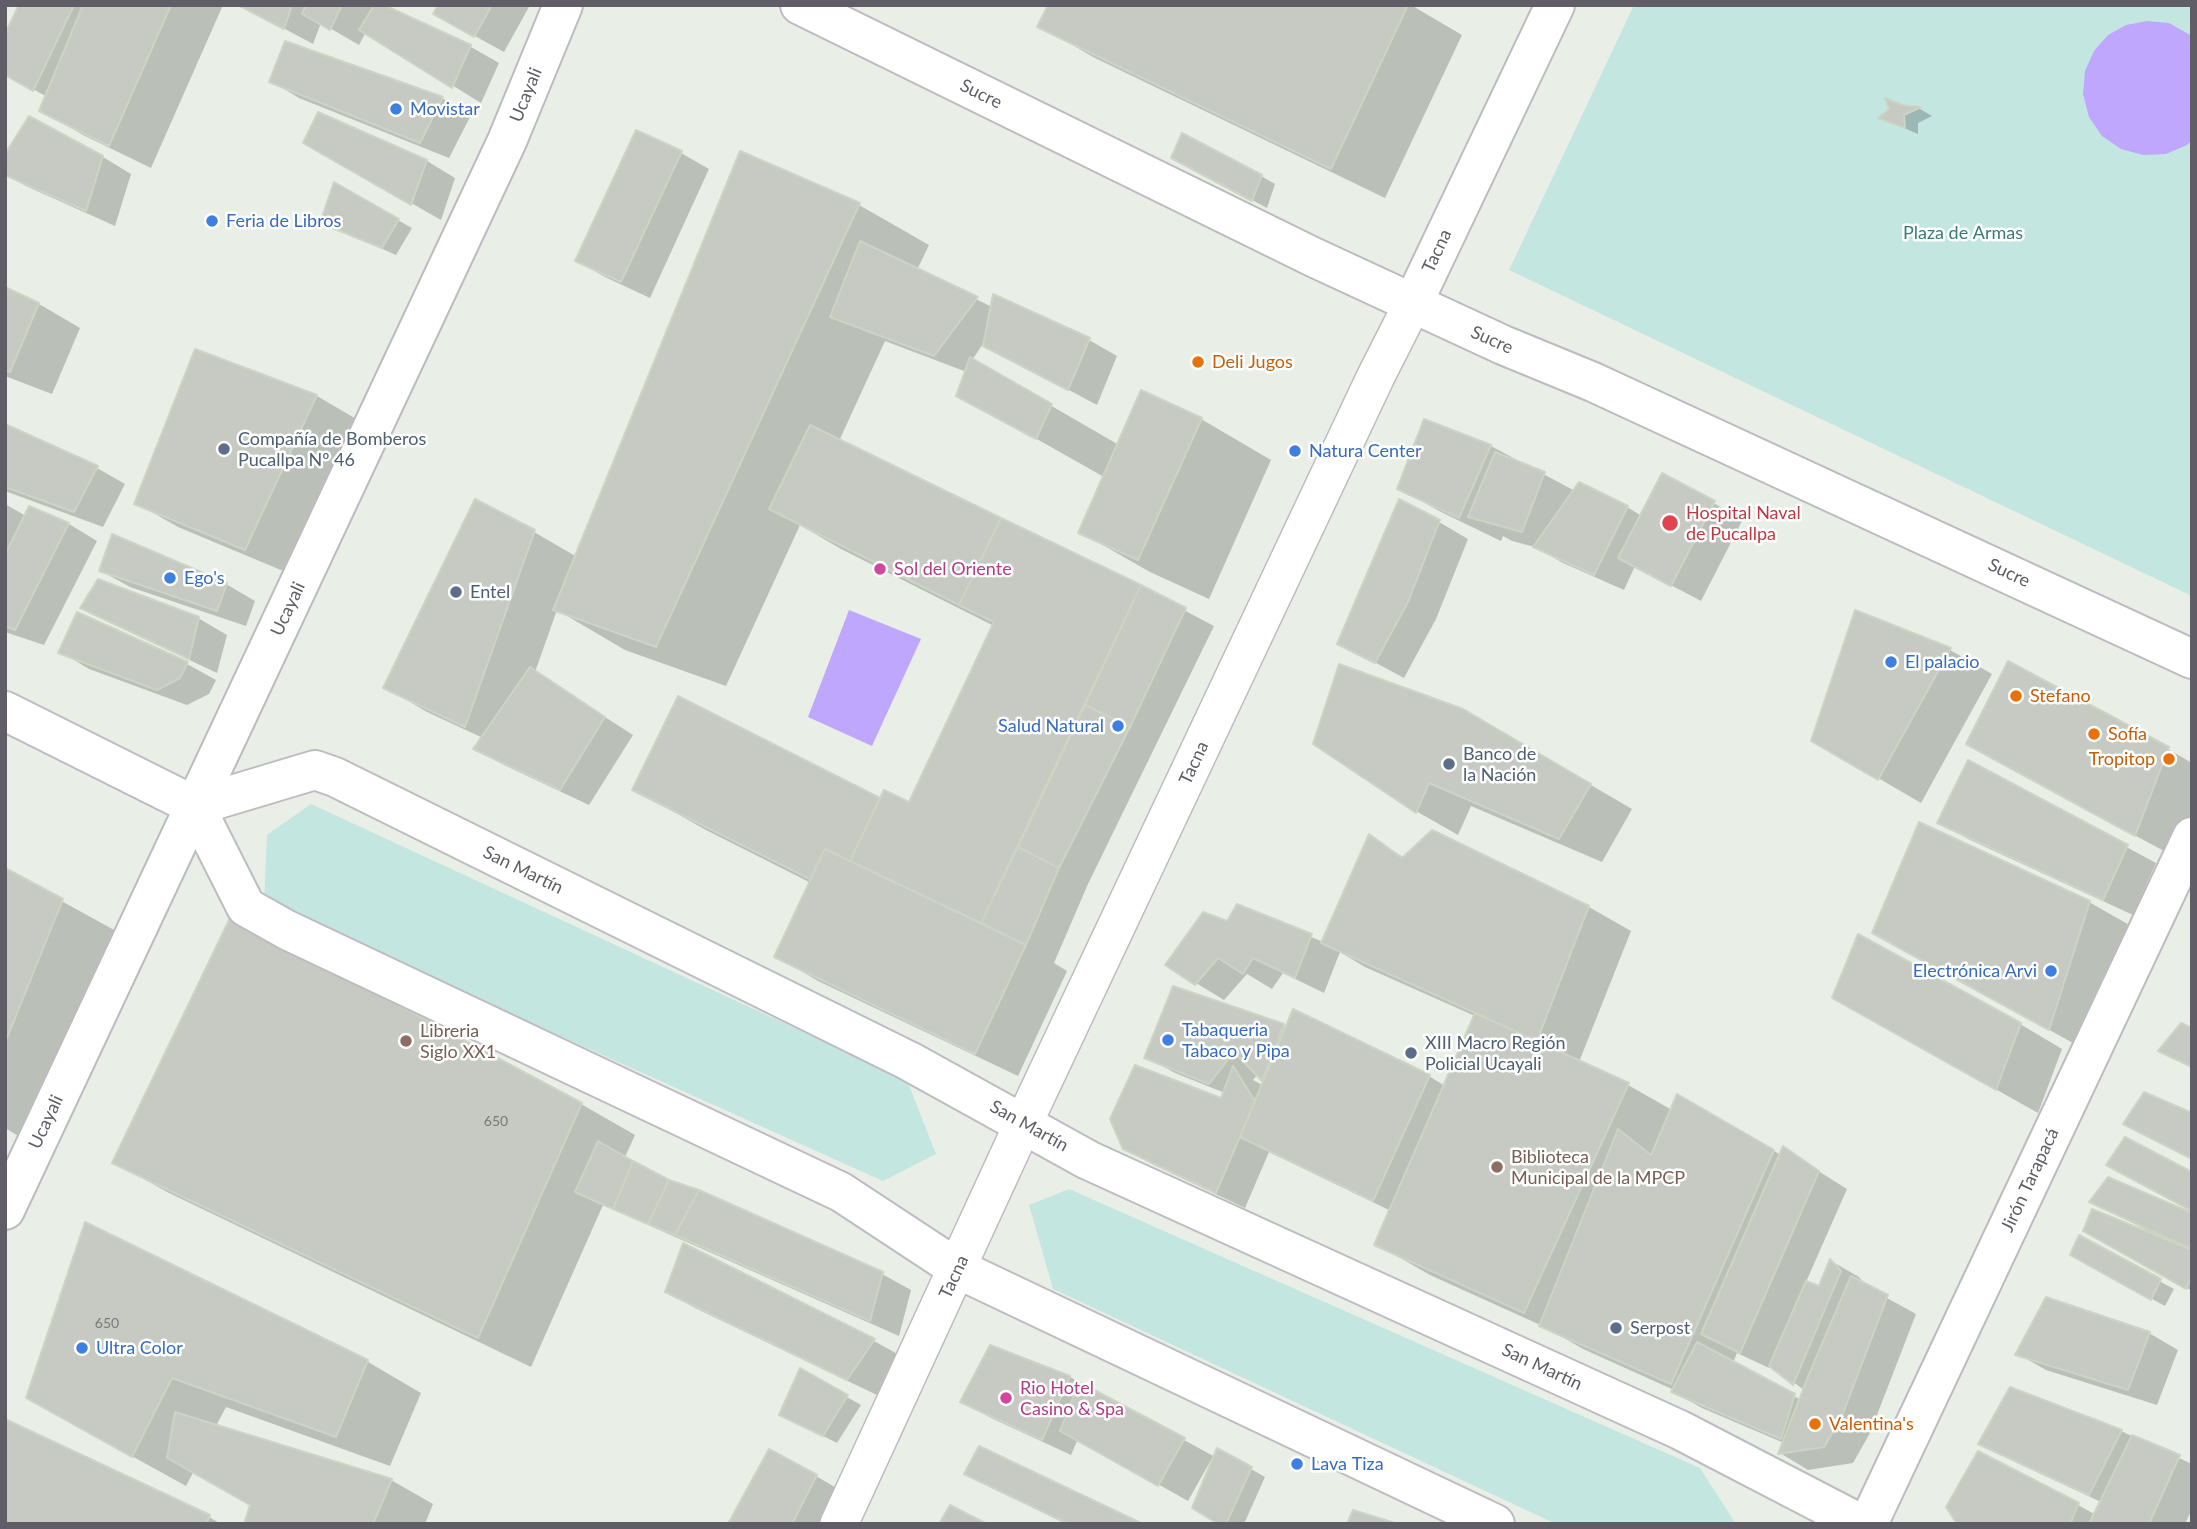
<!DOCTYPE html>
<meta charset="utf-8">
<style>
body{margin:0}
#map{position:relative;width:2197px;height:1529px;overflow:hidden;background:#e9efe6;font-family:Lato,sans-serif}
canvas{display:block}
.frame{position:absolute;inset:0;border:7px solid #615d66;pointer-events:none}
</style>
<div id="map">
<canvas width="2197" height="1529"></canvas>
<div class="frame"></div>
</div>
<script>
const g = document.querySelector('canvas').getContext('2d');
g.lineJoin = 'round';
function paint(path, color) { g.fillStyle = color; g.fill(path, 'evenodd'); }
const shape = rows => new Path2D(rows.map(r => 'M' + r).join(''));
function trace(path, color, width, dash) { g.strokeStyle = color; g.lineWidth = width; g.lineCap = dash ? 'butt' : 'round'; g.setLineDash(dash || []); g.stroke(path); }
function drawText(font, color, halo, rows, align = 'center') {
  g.font = font + ' Lato,sans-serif'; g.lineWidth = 5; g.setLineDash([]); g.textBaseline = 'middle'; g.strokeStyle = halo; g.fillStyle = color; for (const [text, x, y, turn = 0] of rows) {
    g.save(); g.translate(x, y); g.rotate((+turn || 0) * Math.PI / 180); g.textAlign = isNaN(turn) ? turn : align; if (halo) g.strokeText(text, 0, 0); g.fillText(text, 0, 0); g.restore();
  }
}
const green = shape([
 [1634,5,2192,5,2192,596,1509,270],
 [311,804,907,1080,936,1154,883,1181,264,903,267,835],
 [1069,1189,1700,1468,1736,1524,1556,1524,1053,1289,1029,1205]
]);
const water = shape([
 [2147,21,2169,23,2192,36,2192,140,2187,145,2166,154,2143,155,2121,149,2102,136,2089,117,2083,94,2085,71,2094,51,2108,35,2126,25],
 [849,610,921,639,872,746,808,717]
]);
const shadow = shape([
 [21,5,223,5,151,168,83,135,41,110,47,97,5,73],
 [240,5,380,5,471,47,499,63,481,103,366,32,359,45,321,23,313,44],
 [434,5,530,5,504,52,464,30,439,6],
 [1050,5,1411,5,1462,35,1385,198,1093,57,1040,26],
 [271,81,442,98,471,115,449,158,299,98],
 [1901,107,1920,109,1932,116,1918,123,1918,134,1881,118,1891,109],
 [318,115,427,161,455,178,441,220,334,159],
 [681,153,709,169,650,298,605,277,577,261],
 [103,157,131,174,115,226,26,186,5,174],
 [1187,165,1261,176,1275,184,1267,208],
 [335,185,412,228,396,255,322,222],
 [859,205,929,245,917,270,992,307,1089,340,1117,356,1097,405,983,344,972,360,1119,445,1201,419,1271,460,1209,599,1150,572,1080,532,1104,477,959,395,968,365,964,371,885,341,839,441,1140,587,1214,626,1088,884,1054,963,1067,971,1018,1076,818,981,776,956,811,883,704,829,634,789,679,699,881,801,909,804,994,626,841,549,800,525,726,686,625,650,557,610,535,672,633,735,589,805,504,765,475,749,483,738,427,712,385,687,534,532,577,557],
 [5,289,39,304,80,328,52,394,5,376],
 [196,351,317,396,358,420,288,573,178,527,136,503],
 [1425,422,1491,446,1575,491,1627,507,1642,516,1663,476,1743,519,1701,601,1635,566,1624,590,1563,563,1535,547,1512,541,1503,536,1501,541,1441,512,1399,488],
 [5,426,97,468,125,484,103,527,5,491],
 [5,504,26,516,30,508,69,524,97,541,44,645,5,632],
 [1439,522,1468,539,1436,619,1404,678,1339,643],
 [101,571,226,584,255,601,246,626,130,587],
 [82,607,198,618,227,635,217,673,111,623],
 [1856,613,1950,650,1992,674,1921,803,1813,740],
 [78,614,187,664,216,680,209,694,187,705,89,669,61,652],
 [1340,666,1462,710,1632,809,1602,862,1471,806,1458,835,1416,811],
 [2168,749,2192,763,2192,821,2177,858,2010,768],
 [1969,762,2156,863,2133,915,1968,839,1940,822],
 [1432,832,1589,907,1631,931,1579,1062,1628,1085,1672,1110,1678,1097,1781,1155,1783,1149,1847,1189,1806,1282,1820,1289,1831,1261,1859,1277,1867,1287,1916,1314,1870,1433,1853,1463,1808,1470,1780,1453,1784,1443,1702,1408,1673,1392,1674,1390,1583,1349,1547,1328,1430,1275,1376,1244,1391,1211,1269,1152,1245,1208,1154,1165,1124,1148,1222,1101,1225,1093,1175,1073,1146,1057,1174,988,1429,1076,1445,1086,1475,1016,1365,967,1340,952,1324,993,1283,973,1272,989,1247,974,1224,1000,1196,983,1237,906,1323,942,1369,837,1405,858],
 [1258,1074,1265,1081,1264,1086,1253,1080],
 [1737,1353,1769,1368,1770,1365,1804,1390,1801,1400,1733,1363],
 [5,870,116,931,30,1143,5,1128],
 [2089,902,2131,926,2091,1053,1916,956],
 [1876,1022,2020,1024,2062,1049,2038,1113],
 [581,1104,635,1135,625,1157,668,1181,882,1274,911,1290,899,1336,603,1205,531,1367,167,1192,114,1162],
 [2091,1201,2192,1214,2192,1291,2085,1230,2144,1233,2146,1230],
 [86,1225,368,1362,421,1393,390,1466,226,1407,216,1426,391,1480,433,1504,425,1524,246,1524,252,1505,194,1471,186,1486,81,1428],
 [2080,1238,2174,1289,2165,1306,2072,1255],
 [684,1245,874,1341,903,1357,877,1395,695,1308,667,1291],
 [2149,1333,2178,1350,2157,1405,2046,1370,2018,1354],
 [991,1347,1070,1377,1215,1457,1251,1469,1265,1477,1244,1524,1221,1524,1213,1461,1211,1460,1188,1501,1078,1439,1071,1455,991,1418,962,1402],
 [801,1371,861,1405,837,1443,795,1422],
 [2121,1431,2192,1464,2192,1509,2185,1524,1959,1524,2078,1505,2096,1515,2101,1502,2009,1459,1981,1443],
 [966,1473,1139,1524,1066,1524,995,1489],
 [816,1476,845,1493,829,1524,730,1524],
 [209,1517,221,1524,5,1524]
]);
const building = shape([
 [19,5,74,5,33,91,5,75,5,34,19,5],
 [83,5,171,5,109,146,39,111,83,5],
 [238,5,292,5,284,29,238,5],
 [306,5,342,5,330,30,302,14,306,5],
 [374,5,384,5,471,45,452,88,359,30,374,5],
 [438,5,492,5,474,37,433,14,438,5],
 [1048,5,1408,5,1331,169,1037,27,1048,5],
 [285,41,443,97,420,143,269,82,285,41],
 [1885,98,1902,105,1921,107,1904,115,1905,128,1878,118,1889,109,1885,98],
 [318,112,427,160,411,205,303,143,318,112],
 [29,116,103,156,86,211,5,175,5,154,29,116],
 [636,130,682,151,621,282,575,261,636,130],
 [1182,133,1262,175,1252,201,1171,158,1182,133],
 [740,151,860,203,656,647,553,610,740,151],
 [334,182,399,219,382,248,320,223,334,182],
 [860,241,978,297,934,356,830,317,860,241],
 [5,287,39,303,10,372,5,370,5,287],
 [993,294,1090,338,1068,390,983,346,993,294],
 [195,349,317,395,245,550,134,504,195,349],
 [970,357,1052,404,1036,439,956,396,970,357],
 [1141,390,1202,418,1138,560,1078,533,1141,390],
 [1424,419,1491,445,1459,518,1397,489,1424,419],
 [5,424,98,466,74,512,5,487,5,424],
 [810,425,1001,518,959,605,769,509,810,425],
 [1495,452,1545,472,1522,532,1468,517,1495,452],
 [1662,473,1715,501,1671,586,1618,558,1662,473],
 [1579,482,1628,506,1594,575,1533,547,1579,482],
 [475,499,535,530,465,727,383,688,475,499],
 [1399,499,1440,520,1408,602,1375,663,1337,644,1399,499],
 [29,506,69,523,15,630,5,626,5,555,29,506],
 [1001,518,1141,585,981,923,850,861,884,790,909,802,994,622,959,605,1001,518],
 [112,534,227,583,217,611,99,571,112,534],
 [98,579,199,617,189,659,80,608,98,579],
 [1141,585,1186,608,1130,727,1085,705,1141,585],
 [1855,610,1951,648,1878,780,1811,741,1855,610],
 [77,612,188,662,180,678,157,690,58,653,77,612],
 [2008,661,2169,747,2135,836,1966,744,2008,661],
 [1339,664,1463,709,1591,784,1559,839,1429,783,1416,813,1313,744,1339,664],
 [530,667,605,717,560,790,473,749,530,667],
 [678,696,880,798,850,861,825,849,810,879,632,790,678,696],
 [1085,705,1130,727,1059,868,1018,847,1085,705],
 [1968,760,2128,845,2103,900,1937,823,1968,760],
 [1919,822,2090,901,2049,1030,1872,933,1919,822],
 [1432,830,1589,906,1537,1041,1321,943,1369,834,1402,858,1432,830],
 [1018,847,1059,868,1026,945,981,923,1018,847],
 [825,849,1026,945,975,1054,774,957,825,849],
 [5,868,63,899,5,1043,5,868],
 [1237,904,1312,934,1295,978,1253,958,1243,974,1218,958,1195,985,1165,965,1203,912,1227,921,1237,904],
 [231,916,582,1103,478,1338,112,1163,231,916],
 [1858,934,2021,1023,1996,1090,1832,998,1858,934],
 [1173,986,1284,1024,1262,1081,1234,1052,1209,1084,1144,1058,1173,986],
 [1293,1009,1430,1075,1373,1201,1240,1137,1293,1009],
 [1475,1013,1629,1083,1524,1313,1374,1245,1475,1013],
 [2181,1023,2192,1028,2192,1067,2158,1051,2181,1023],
 [1135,1065,1221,1098,1233,1066,1255,1101,1216,1193,1123,1149,1110,1119,1135,1065],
 [2144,1092,2192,1113,2192,1159,2123,1124,2144,1092],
 [1677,1094,1774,1150,1671,1384,1539,1326,1618,1129,1651,1155,1677,1094],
 [2125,1137,2192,1172,2192,1211,2106,1165,2125,1137],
 [598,1141,633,1161,613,1209,575,1192,598,1141],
 [1783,1146,1819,1171,1740,1353,1701,1334,1783,1146],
 [633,1161,669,1180,648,1224,613,1209,633,1161],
 [2108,1177,2192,1213,2192,1243,2189,1248,2089,1202,2108,1177],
 [669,1180,699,1190,675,1235,648,1224,669,1180],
 [699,1190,883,1272,870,1321,675,1235,699,1190],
 [2092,1209,2192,1250,2192,1275,2186,1289,2083,1231,2092,1209],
 [85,1222,368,1360,336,1437,172,1378,132,1457,26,1398,85,1222],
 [2079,1235,2161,1279,2151,1300,2070,1255,2079,1235],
 [683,1243,875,1339,847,1380,665,1292,683,1243],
 [1830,1259,1841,1271,1793,1385,1769,1366,1806,1281,1819,1286,1830,1259],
 [1851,1276,1888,1295,1842,1416,1824,1447,1778,1454,1807,1379,1851,1276],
 [2046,1297,2150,1332,2128,1390,2015,1355,2046,1297],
 [1697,1342,1795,1394,1781,1439,1671,1392,1697,1342],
 [990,1345,1070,1376,1042,1440,960,1402,990,1345],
 [800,1368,848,1395,823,1436,779,1415,800,1368],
 [1079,1382,1185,1438,1158,1486,1060,1431,1079,1382],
 [2010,1387,2122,1430,2089,1495,1978,1444,2010,1387],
 [175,1412,392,1479,373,1524,244,1524,250,1505,167,1458,175,1412],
 [5,1419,210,1515,206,1524,5,1524,5,1419],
 [2132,1435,2180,1455,2149,1524,2089,1524,2132,1435],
 [979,1446,1143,1524,1069,1524,964,1474,979,1446],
 [1217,1448,1252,1467,1226,1524,1218,1524,1192,1508,1217,1448],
 [769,1449,817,1475,792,1524,728,1524,769,1449],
 [1978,1451,2079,1503,2070,1524,1957,1524,1946,1507,1978,1451],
 [950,1505,987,1524,939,1524,950,1505],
 [1353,1510,1398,1524,1347,1524,1353,1510]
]);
const pedestrian = shape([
 [839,1524,1024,1122,1376,376,1413,303]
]);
const minor = shape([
 [800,5,1313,257,1503,345,1593,382,2192,659],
 [1413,303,1555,5],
 [5,1210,507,141,563,5]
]);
const tertiary = shape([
 [1868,1524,2192,837]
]);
const secondary = shape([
 [5,711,195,806,246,907,287,930,841,1192,958,1269,1495,1524],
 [195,806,315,770,335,777,909,1061,1088,1160,1680,1430,1861,1524]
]);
const markers = [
 [396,109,7,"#3f7fe0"],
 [212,221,7,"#3f7fe0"],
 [1198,362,7,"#e8710a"],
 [224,449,7,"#5c6f8a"],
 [1295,451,7,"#3f7fe0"],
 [1670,523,9,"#e0444e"],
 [880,569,7,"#d1479c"],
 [170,578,7,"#3f7fe0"],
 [456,592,7,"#5c6f8a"],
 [1891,662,7,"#3f7fe0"],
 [2016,696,7,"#e8710a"],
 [1118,726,7,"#3f7fe0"],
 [2094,734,7,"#e8710a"],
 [2169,759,7,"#e8710a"],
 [1449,764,7,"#5c6f8a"],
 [2051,971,7,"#3f7fe0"],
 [1168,1040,7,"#3f7fe0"],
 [406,1041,7,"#8d6e63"],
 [1411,1053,7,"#5c6f8a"],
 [1497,1167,7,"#8d6e63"],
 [1616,1328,7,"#5c6f8a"],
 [82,1348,7,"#3f7fe0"],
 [1006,1398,7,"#d1479c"],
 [1815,1424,7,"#e8710a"],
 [1297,1464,7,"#3f7fe0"]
];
const numberNames = [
 ["650",496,1121],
 ["650",107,1323]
];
const streetNames = [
 ["Sucre",981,94,26],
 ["Ucayali",526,95,-68],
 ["Tacna",1437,251,-65],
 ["Sucre",1492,340,24],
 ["Sucre",2009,573,25],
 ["Ucayali",288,609,-65],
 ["Tacna",1194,763,-65],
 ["San Martín",523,870,26],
 ["Ucayali",46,1122,-65],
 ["San Martín",1029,1126,29],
 ["Jirón Tarapacá",2030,1180,-65],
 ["Tacna",954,1277,-65],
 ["San Martín",1542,1367,25]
];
const shopNames = [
 ["Movistar",410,109],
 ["Feria de Libros",226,221],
 ["Natura Center",1309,451],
 ["Ego's",184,578],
 ["El palacio",1905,662],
 ["Salud Natural",1104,726,"right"],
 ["Electrónica Arvi",2037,971,"right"],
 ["Tabaqueria",1182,1030],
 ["Tabaco y Pipa",1182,1051],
 ["Ultra Color",96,1348],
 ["Lava Tiza",1311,1464]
];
const parkNames = [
 ["Plaza de Armas",1963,233]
];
const foodNames = [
 ["Deli Jugos",1212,362],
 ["Stefano",2030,696],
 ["Sofía",2108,734],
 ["Tropitop",2155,759,"right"],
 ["Valentina's",1829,1424]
];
const serviceNames = [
 ["Compañía de Bomberos",238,439],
 ["Pucallpa Nº 46",238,460],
 ["Entel",470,592],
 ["Banco de",1463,754],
 ["la Nación",1463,775],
 ["XIII Macro Región",1425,1043],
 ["Policial Ucayali",1425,1064],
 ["Serpost",1630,1328]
];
const healthNames = [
 ["Hospital Naval",1686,513],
 ["de Pucallpa",1686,534]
];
const hotelNames = [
 ["Sol del Oriente",894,569],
 ["Rio Hotel",1020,1388],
 ["Casino & Spa",1020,1409]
];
const educationNames = [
 ["Libreria",420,1031],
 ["Siglo XX1",420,1052],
 ["Biblioteca",1511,1157],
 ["Municipal de la MPCP",1511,1178]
];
paint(green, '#c3e6e1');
paint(water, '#bfa7fe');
paint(shadow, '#0003');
paint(building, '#c6cac2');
trace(building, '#ccd4c4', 2);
trace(pedestrian, '#bebac1', 40);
trace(minor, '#bebac1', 42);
trace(tertiary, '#bebac1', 42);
trace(secondary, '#bfbbc3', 42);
trace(pedestrian, '#fff', 37);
trace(minor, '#fff', 38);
trace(tertiary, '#fff', 38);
trace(secondary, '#fff', 38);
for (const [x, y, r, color] of markers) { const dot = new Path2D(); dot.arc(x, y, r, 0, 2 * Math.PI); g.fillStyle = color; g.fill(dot); trace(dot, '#fff', 2.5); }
drawText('14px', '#7a787d', null, numberNames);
drawText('18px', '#615d66', '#fff', streetNames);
drawText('18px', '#366cbe', '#fff', shopNames, 'left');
drawText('18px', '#347e76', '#fff', parkNames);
drawText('18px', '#c56008', '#fff', foodNames, 'left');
drawText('18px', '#4e5e75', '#fff', serviceNames, 'left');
drawText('18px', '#be3a42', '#fff', healthNames, 'left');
drawText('18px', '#b23c85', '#fff', hotelNames, 'left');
drawText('18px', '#785e54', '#fff', educationNames, 'left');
</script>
